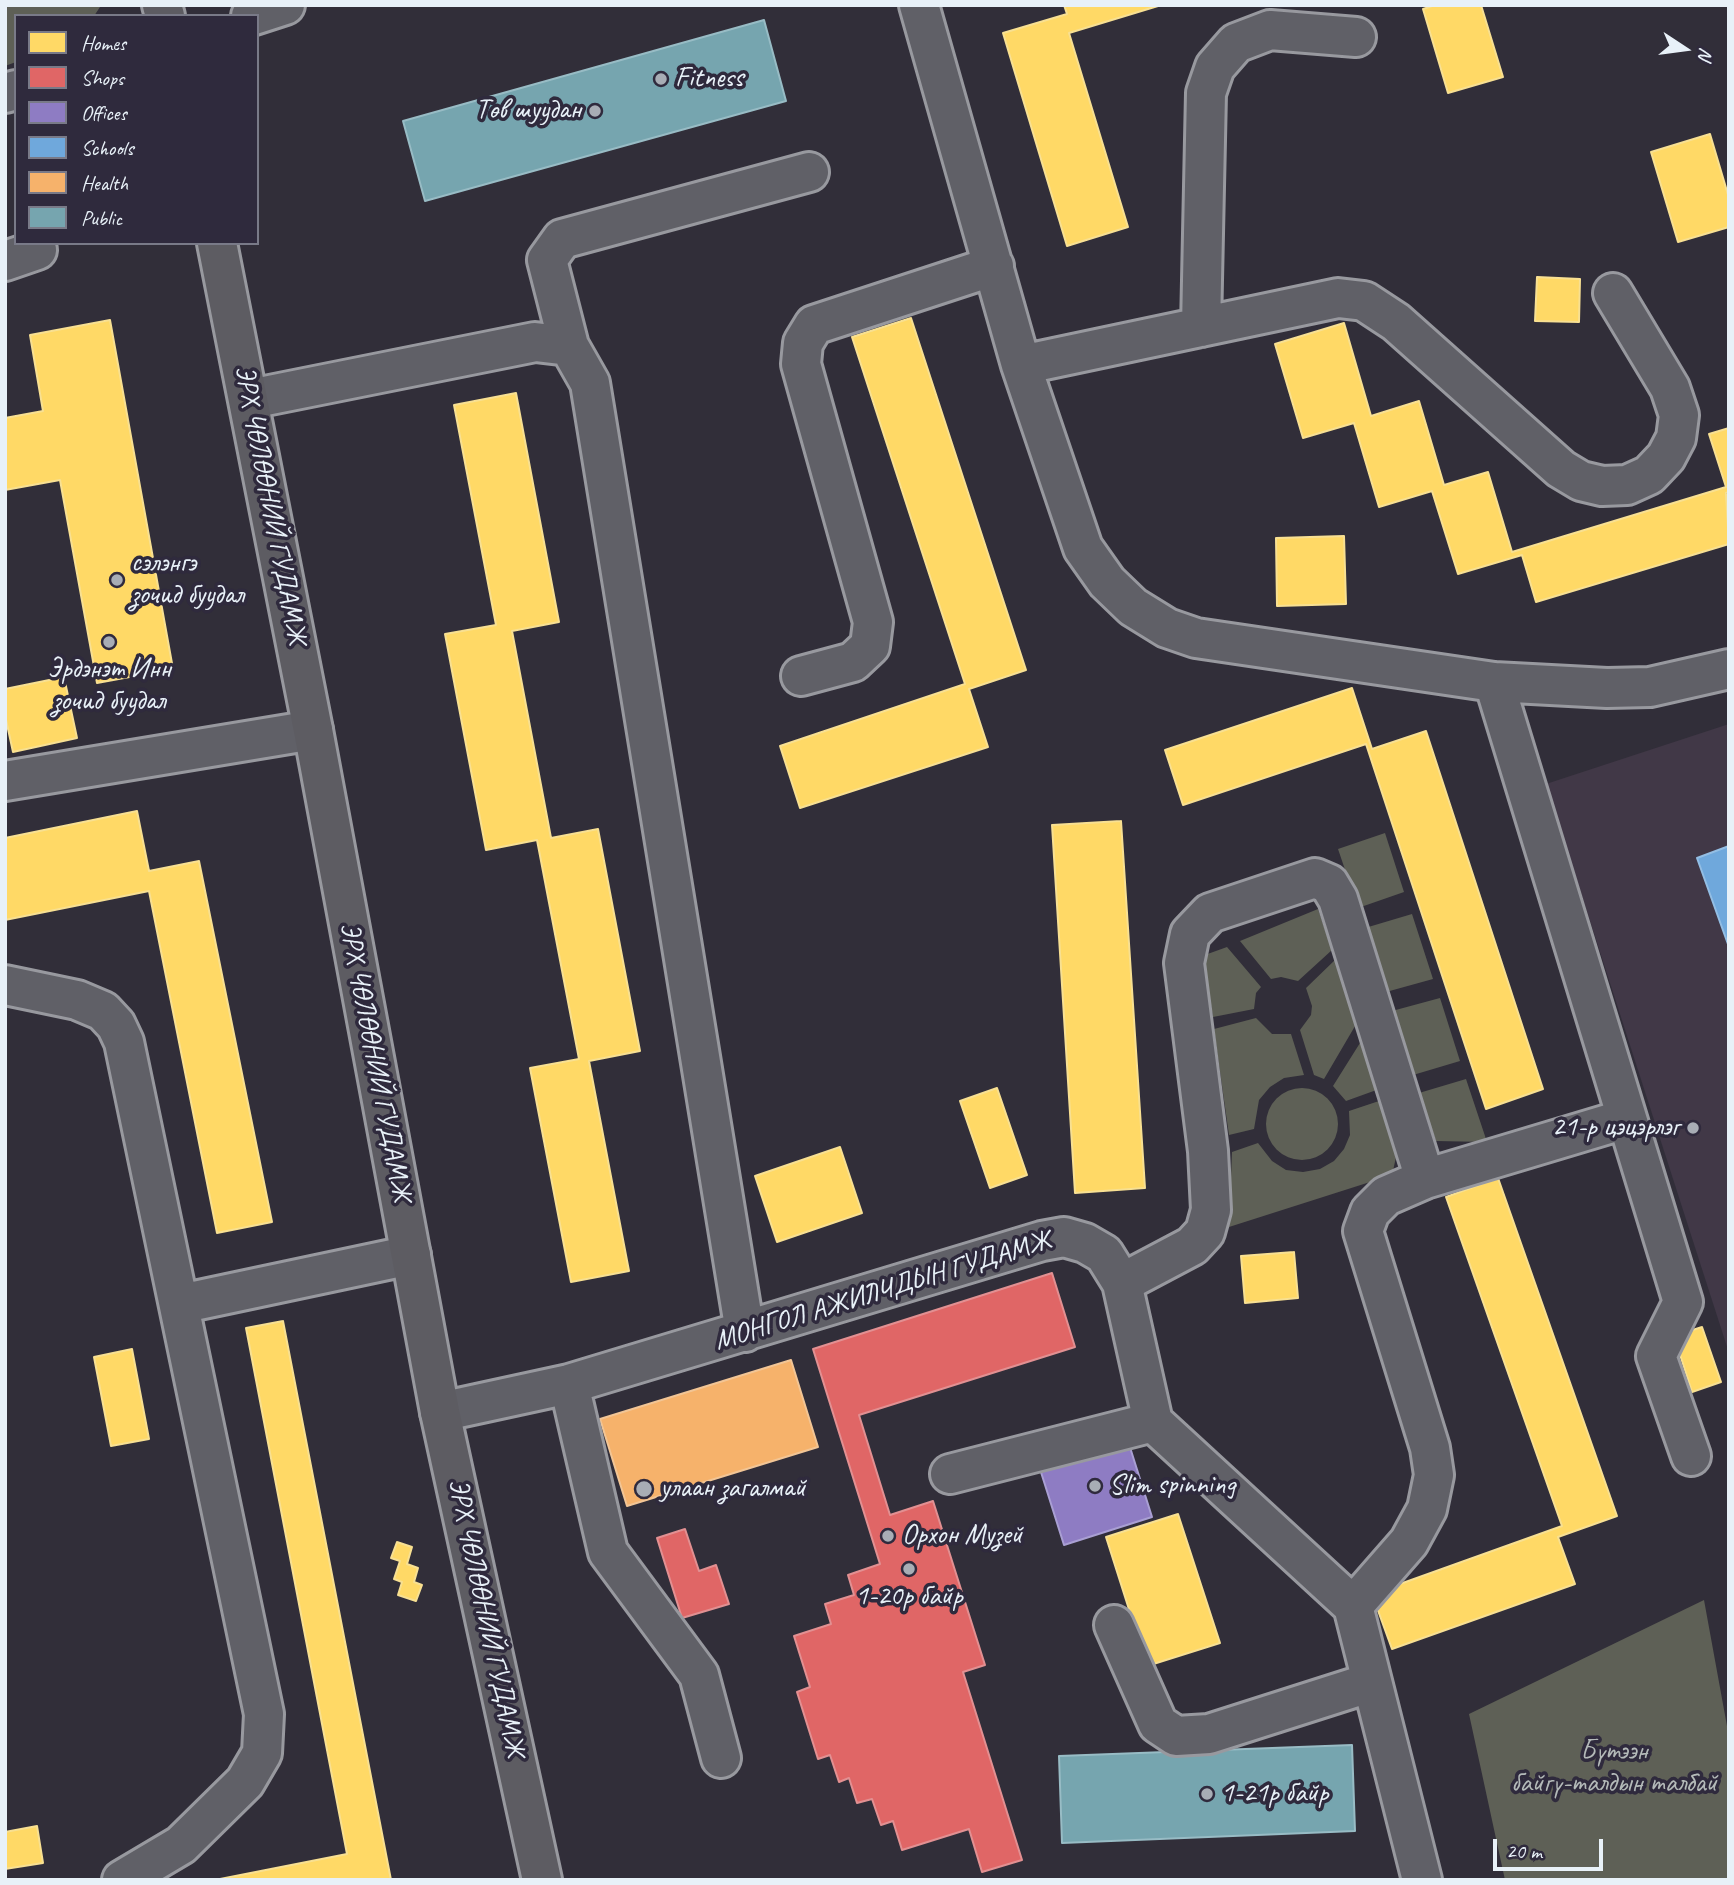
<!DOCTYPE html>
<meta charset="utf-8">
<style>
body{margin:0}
#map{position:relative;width:1734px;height:1885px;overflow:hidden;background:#312e39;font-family:Caveat,sans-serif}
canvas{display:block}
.frame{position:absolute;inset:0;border:7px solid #e8f1f8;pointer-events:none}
.legend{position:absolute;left:14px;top:14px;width:245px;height:231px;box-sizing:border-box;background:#2f2a3d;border:2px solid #797a88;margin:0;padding:9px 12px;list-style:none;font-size:21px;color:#e8f1f8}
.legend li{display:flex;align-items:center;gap:14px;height:35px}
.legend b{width:35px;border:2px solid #797a88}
.north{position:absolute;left:1650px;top:14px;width:70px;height:70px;-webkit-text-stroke:5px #2f2a3d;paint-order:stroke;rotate:103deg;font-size:19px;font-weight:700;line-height:28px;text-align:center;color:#e8f1f8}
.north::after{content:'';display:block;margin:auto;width:24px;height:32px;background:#e8f1f8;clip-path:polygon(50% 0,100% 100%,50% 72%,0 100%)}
.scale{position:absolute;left:1493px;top:1839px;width:110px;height:32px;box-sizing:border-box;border:4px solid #e8f1f8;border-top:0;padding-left:9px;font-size:21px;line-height:24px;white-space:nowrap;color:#e8f1f8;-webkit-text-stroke:5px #2f2a3d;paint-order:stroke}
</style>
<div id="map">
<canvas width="1734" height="1885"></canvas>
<div class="frame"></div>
<ul class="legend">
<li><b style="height:19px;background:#ffd966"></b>Homes</li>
<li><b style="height:19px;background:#e06666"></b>Shops</li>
<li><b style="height:19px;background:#8e7cc3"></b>Offices</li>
<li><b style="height:19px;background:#6fa8dc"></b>Schools</li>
<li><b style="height:19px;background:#f6b26b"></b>Health</li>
<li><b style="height:19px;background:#76a5af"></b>Public</li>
</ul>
<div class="north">N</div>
<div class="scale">20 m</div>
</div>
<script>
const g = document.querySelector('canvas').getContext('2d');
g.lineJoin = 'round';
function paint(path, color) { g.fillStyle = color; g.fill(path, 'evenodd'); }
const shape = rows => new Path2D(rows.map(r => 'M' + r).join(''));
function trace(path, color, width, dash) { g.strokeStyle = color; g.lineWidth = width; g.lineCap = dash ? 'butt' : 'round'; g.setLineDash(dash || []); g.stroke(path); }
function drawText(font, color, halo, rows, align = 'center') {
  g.font = font + ' Caveat,sans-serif'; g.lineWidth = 7; g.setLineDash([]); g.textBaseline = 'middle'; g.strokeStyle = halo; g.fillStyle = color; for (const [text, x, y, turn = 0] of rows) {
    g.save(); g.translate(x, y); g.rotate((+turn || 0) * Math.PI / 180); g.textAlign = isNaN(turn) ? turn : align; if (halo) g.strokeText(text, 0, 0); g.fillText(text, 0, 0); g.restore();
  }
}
const built = shape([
 [1729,724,1729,1353,1546,784]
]);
const green = shape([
 [5,5,100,5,100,7,94,16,16,16,16,62,5,66],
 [1385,833,1404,892,1358,908,1338,849],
 [1318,909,1332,950,1298,981,1281,977,1271,979,1240,941],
 [1412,914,1433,979,1386,992,1365,928],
 [1227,947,1261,987,1256,993,1254,1009,1213,1017,1202,956],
 [1336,959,1358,1021,1324,1079,1314,1075,1300,1030,1311,1015,1312,1006,1306,988],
 [1440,998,1460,1061,1413,1075,1392,1011],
 [1256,1018,1272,1034,1291,1034,1304,1075,1284,1078,1270,1087,1259,1100,1254,1129,1229,1135,1214,1029],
 [1365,1035,1382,1088,1346,1101,1333,1086],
 [1466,1079,1487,1142,1436,1141,1419,1093],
 '1266 1124a36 36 0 1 1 72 0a36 36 0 1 1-72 0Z',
 [1385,1099,1399,1144,1392,1175,1229,1227,1232,1152,1258,1143,1272,1161,1286,1170,1303,1172,1320,1169,1334,1161,1344,1149,1350,1135,1349,1111],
 [1704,1600,1729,1737,1729,1880,1505,1880,1469,1714]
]);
const homes = shape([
 [1064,5,1158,6,1069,33,1128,227,1067,246,1003,33,1067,14,1064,5],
 [1435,5,1481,5,1503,77,1448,93,1423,9,1435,5],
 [1710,134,1729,198,1729,227,1678,242,1651,152,1710,134],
 [1537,277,1580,279,1579,322,1535,321,1537,277],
 [911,318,1026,670,969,689,988,747,800,808,780,746,965,684,852,337,911,318],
 [110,320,173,669,97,683,60,480,5,490,5,418,43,411,30,335,110,320],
 [1344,323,1371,416,1419,401,1444,485,1488,472,1512,552,1726,487,1709,434,1729,428,1729,492,1726,493,1729,544,1536,602,1522,555,1458,574,1432,491,1379,507,1354,423,1303,438,1275,344,1344,323],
 [516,393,559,622,512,631,551,838,598,829,640,1051,589,1061,629,1271,571,1282,530,1068,579,1059,537,840,486,850,445,634,496,625,454,405,516,393],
 [1344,536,1346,604,1277,606,1276,538,1344,536],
 [64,677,77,738,13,752,5,715,5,689,64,677],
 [1352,688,1372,749,1426,731,1543,1089,1486,1109,1366,744,1183,805,1165,750,1352,688],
 [137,811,149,871,199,861,272,1222,217,1233,149,891,5,920,5,838,137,811],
 [1121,821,1145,1188,1075,1193,1052,825,1121,821],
 [997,1088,1027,1175,990,1188,960,1101,997,1088],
 [840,1147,862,1213,777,1242,755,1176,840,1147],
 [1498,1178,1617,1516,1558,1537,1575,1584,1392,1649,1372,1594,1562,1526,1446,1197,1498,1178],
 [1294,1252,1298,1298,1245,1303,1241,1256,1294,1252],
 [283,1321,391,1880,215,1880,347,1854,246,1328,283,1321],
 [1702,1327,1721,1382,1692,1392,1674,1336,1702,1327],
 [132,1349,149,1439,111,1446,94,1357,132,1349],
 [1178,1514,1220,1643,1147,1666,1106,1537,1178,1514],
 [397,1542,412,1547,407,1564,418,1568,414,1582,422,1585,416,1601,398,1595,402,1582,394,1579,400,1561,391,1558,397,1542],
 [37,1826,43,1863,5,1869,5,1832,37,1826]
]);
const shops = shape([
 [1052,1273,1075,1347,859,1415,890,1515,933,1501,985,1665,963,1672,1022,1860,982,1872,969,1829,902,1850,893,1821,881,1825,872,1799,857,1803,849,1778,839,1782,830,1755,818,1759,797,1692,810,1687,794,1636,831,1624,825,1604,854,1595,848,1575,880,1564,813,1349,1052,1273],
 [685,1529,699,1571,716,1565,729,1604,682,1618,657,1538,685,1529]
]);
const offices = shape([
 [1128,1441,1152,1517,1064,1545,1040,1469,1128,1441]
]);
const schools = shape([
 [1729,846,1729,947,1697,858,1729,846]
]);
const health = shape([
 [791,1360,818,1447,627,1506,600,1419,791,1360]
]);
const public = shape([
 [764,20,786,101,425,201,403,121,764,20],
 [1352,1745,1355,1831,1062,1843,1059,1756,1352,1745]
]);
const minor = shape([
 [919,5,1021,365,1083,548,1107,582,1133,607,1167,628,1196,638,1494,682,1607,688,1650,687,1729,669],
 [251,16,285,5],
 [5,93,16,90],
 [5,261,37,250],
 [1201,327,1206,93,1215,67,1236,43,1270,30,1356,37],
 [1021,365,1338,298,1364,301,1396,322,1561,469,1581,481,1602,486,1627,485,1649,475,1666,457,1676,438,1679,415,1670,388,1613,293],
 [250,399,535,342,569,346],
 [801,676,853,662,870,646,873,622,801,364,803,343,814,325,994,266],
 [1494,682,1683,1302,1656,1356,1691,1456],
 [5,781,313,730],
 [5,985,77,1000,103,1011,116,1025,124,1042,264,1714,262,1753,245,1782,181,1845,122,1880],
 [1425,1179,1625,1119],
 [1122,1283,1192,1246,1205,1232,1211,1210,1208,1151,1184,963,1190,934,1210,913,1315,878,1329,884,1338,899,1425,1179,1386,1196,1370,1212,1363,1231,1430,1448,1434,1475,1427,1509,1409,1542,1353,1606],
 [180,1304,411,1255],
 [745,1332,590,383,569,346,547,260,562,239,809,172],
 [569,1384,608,1552,699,1675,721,1758],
 [440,1412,569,1384,1042,1241,1064,1237,1085,1243,1104,1254,1122,1283,1153,1422,1353,1606,1422,1880],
 [950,1474,1153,1422],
 [1114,1625,1158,1724,1176,1736,1209,1734,1372,1682]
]);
const major = shape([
 [162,5,165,16],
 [217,243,313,730,440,1412,542,1880]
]);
const markers = [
 [661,79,7,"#a8adb5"],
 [595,111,7,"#a8adb5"],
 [117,580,7,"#a8adb5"],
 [109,642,7,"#a8adb5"],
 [1693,1128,7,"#a8adb5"],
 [1095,1486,7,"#a8adb5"],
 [644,1489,9,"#a8adb5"],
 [888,1536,7,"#a8adb5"],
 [909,1569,7,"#a8adb5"],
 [1207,1794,7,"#a8adb5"]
];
const poiNames = [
 ["Fitness",675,79],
 ["Төв шуудан",581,111,"right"],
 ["сэлэнгэ",131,564],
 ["зочид буудал",131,596],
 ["Эрдэнэт Инн",109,670,"center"],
 ["зочид буудал",109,702,"center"],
 ["21-р цэцэрлэг",1679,1128,"right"],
 ["Slim spinning",1109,1486],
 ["улаан загалмай",660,1489],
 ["Орхон Myзей",902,1536],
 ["1-20р байр",909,1597,"center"],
 ["1-21р байр",1221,1794]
];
const streetNames = [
 ["ЭРХ ЧӨЛӨӨНИЙ ГУДАМЖ",270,505,79],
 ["ЭРХ ЧӨЛӨӨНИЙ ГУДАМЖ",375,1062,79],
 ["МОНГОЛ АЖИЛЧДЫН ГУДАМЖ",883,1291,-17],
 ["ЭРХ ЧӨЛӨӨНИЙ ГУДАМЖ",486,1618,78]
];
const parkNames = [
 ["Бүтээн",1614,1752],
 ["байгү-талдын талбай",1614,1784]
];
paint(built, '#413847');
paint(green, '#5e6056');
paint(homes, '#ffd966');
trace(homes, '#f8e092', 2);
paint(shops, '#e06666');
trace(shops, '#e29092', 2);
paint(offices, '#8e7cc3');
trace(offices, '#a99fd3', 2);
paint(schools, '#6fa8dc');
trace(schools, '#93bee4', 2);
paint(health, '#f6b26b');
trace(health, '#f2c595', 2);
paint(public, '#76a5af');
trace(public, '#98bcc5', 2);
trace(minor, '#98999f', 44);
trace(major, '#98999f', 44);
trace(minor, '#606067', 38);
trace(major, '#5d5c62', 38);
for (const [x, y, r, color] of markers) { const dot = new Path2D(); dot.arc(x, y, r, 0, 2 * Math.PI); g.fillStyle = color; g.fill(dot); trace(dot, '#2f2a3d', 2.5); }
drawText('28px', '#e8f1f8', '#2f2a3d', poiNames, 'left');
drawText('28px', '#e8f1f8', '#2f2a3d', streetNames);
drawText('28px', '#b4bab9', '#2f2a3d', parkNames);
</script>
